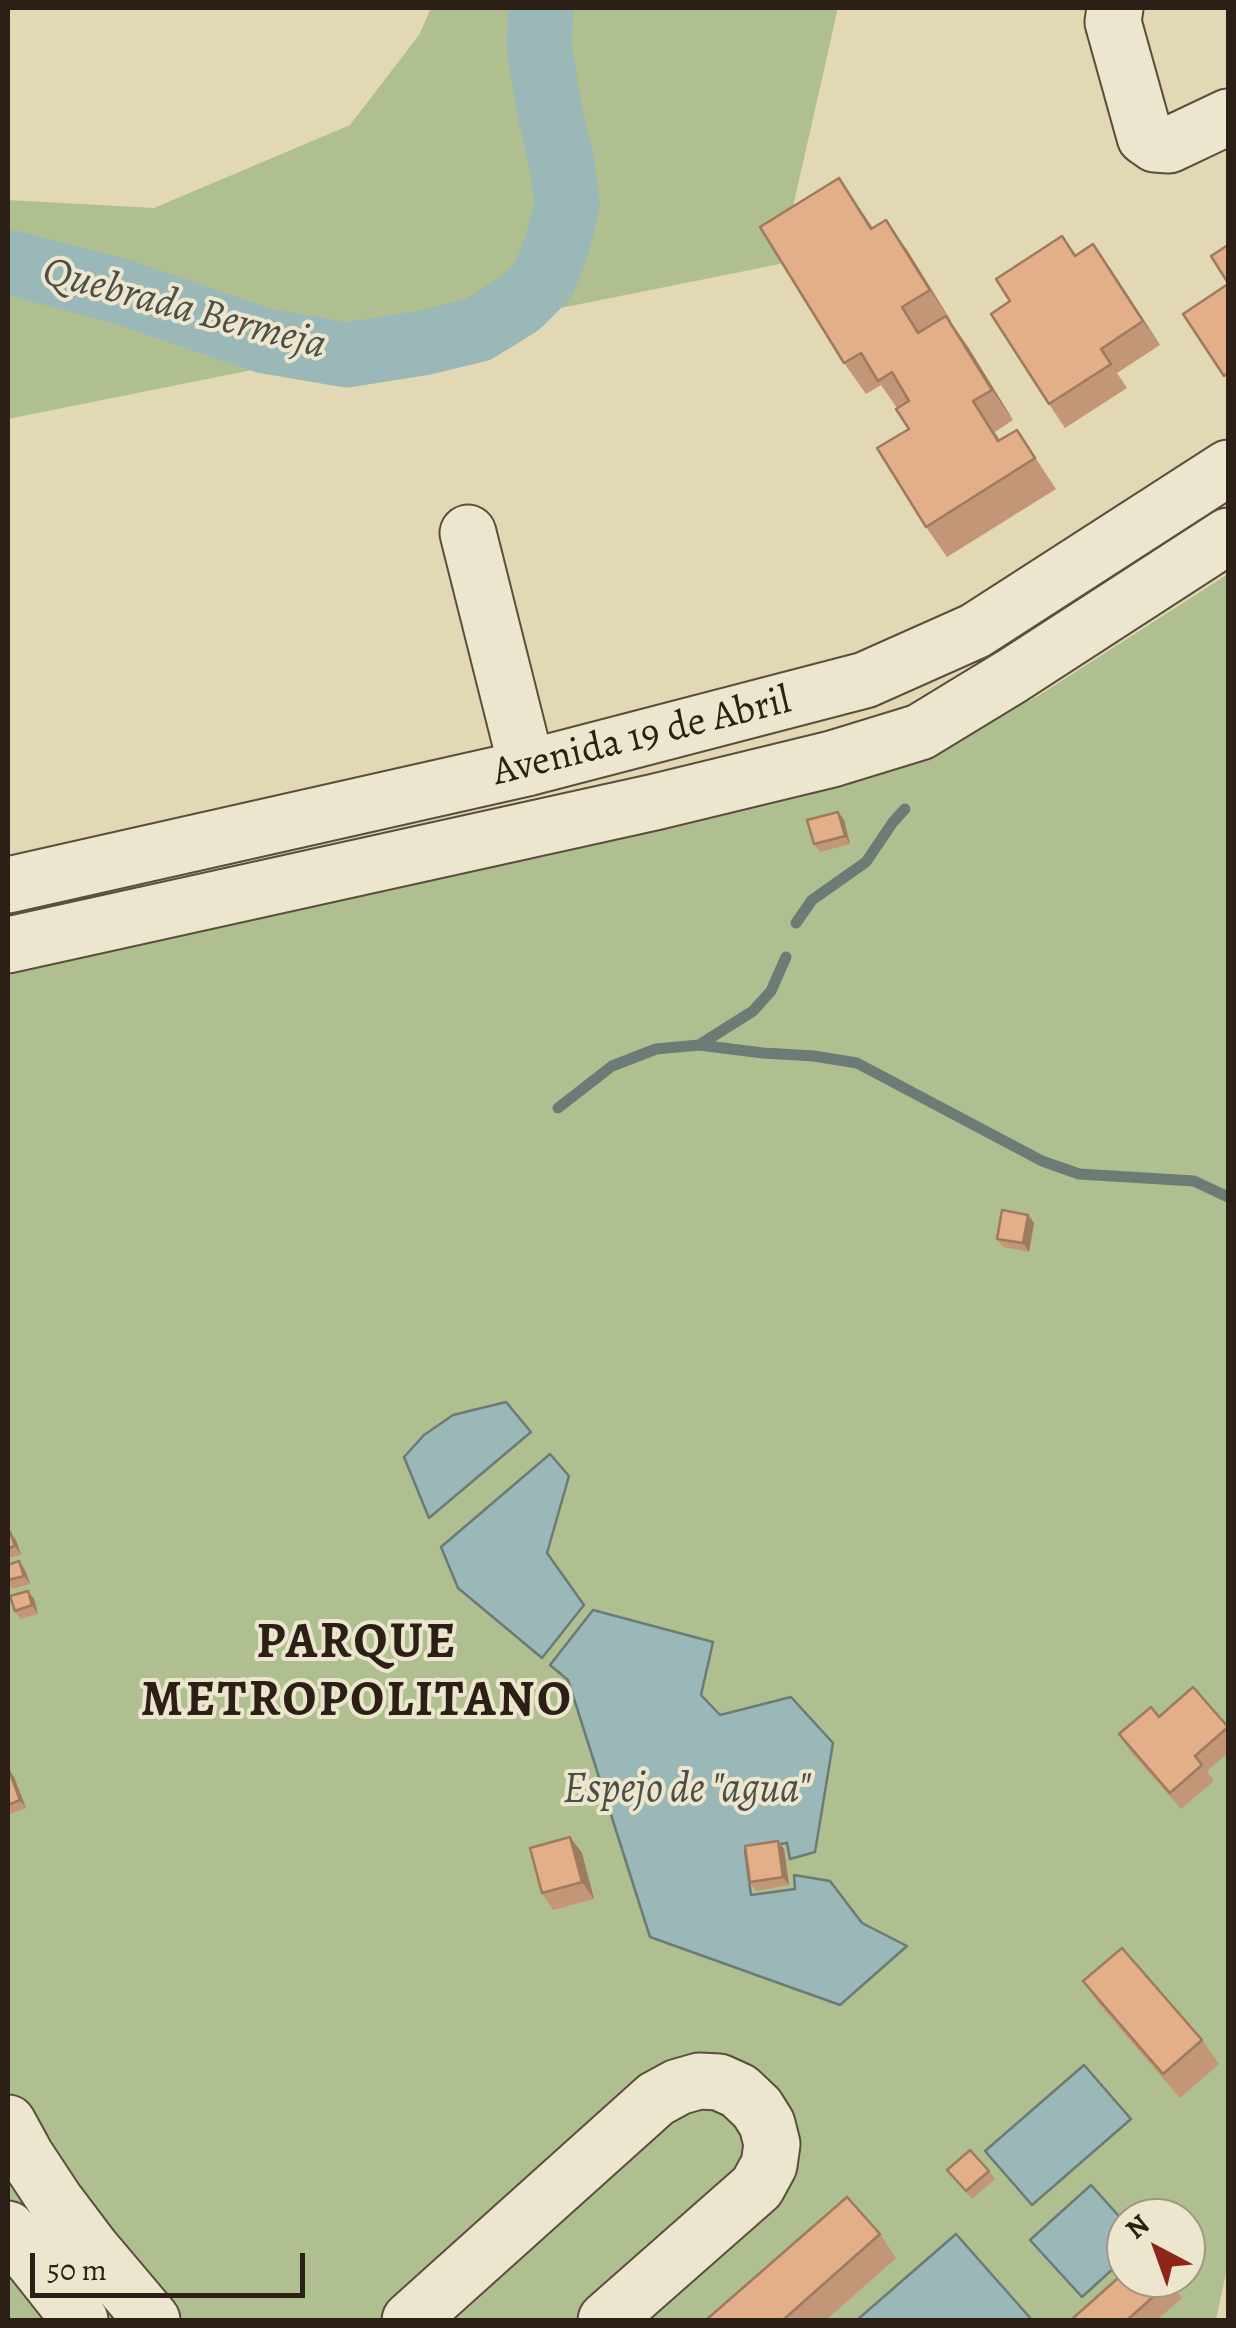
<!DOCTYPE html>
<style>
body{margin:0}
#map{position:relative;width:1236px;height:2328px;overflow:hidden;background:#e3d8b4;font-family:Alegreya,serif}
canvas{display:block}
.frame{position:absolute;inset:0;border:10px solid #2c2016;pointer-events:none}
.north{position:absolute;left:1106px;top:2198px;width:100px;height:100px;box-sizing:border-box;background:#ede6ce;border:2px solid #a09784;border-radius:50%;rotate:319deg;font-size:28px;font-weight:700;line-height:40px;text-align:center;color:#2c2016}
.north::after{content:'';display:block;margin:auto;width:35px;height:45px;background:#8f2418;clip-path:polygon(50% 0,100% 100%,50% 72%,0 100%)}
.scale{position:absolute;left:30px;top:2253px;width:275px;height:45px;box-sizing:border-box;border:5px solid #2c2016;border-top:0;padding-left:12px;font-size:30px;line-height:35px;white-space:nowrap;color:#2c2016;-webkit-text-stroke:8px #ede6ce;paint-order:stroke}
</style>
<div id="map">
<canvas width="1236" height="2328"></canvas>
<div class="frame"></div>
<div class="north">N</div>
<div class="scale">50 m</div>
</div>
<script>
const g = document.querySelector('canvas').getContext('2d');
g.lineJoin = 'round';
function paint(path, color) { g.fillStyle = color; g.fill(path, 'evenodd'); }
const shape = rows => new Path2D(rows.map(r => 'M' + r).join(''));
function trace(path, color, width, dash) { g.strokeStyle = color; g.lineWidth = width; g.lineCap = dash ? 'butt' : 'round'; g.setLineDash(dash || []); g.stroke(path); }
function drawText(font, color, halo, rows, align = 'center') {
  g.font = font + ' Alegreya,serif'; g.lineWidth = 8; g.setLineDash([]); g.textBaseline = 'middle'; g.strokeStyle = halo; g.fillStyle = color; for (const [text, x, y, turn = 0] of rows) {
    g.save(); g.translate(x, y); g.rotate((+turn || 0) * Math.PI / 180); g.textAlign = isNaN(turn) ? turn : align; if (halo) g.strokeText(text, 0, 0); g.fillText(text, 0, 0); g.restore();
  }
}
const green = shape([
 [431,8,838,8,780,264,8,419,8,200,154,208,350,125,419,35],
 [1228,574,1228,2264,1216,2320,8,2320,8,975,676,820,931,749,1038,696],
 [1126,2218,1186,2218,1186,2278,1126,2278]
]);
const water = shape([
 [506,1402,531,1432,429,1518,404,1457,424,1435,453,1415,506,1402],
 [550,1454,569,1476,547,1553,584,1605,542,1658,458,1588,441,1547,550,1454],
 [593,1610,713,1642,701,1695,720,1715,791,1697,833,1743,815,1852,790,1859,787,1843,745,1850,751,1895,795,1889,794,1875,830,1881,862,1923,907,1946,840,2005,650,1937,568,1680,550,1665,593,1610],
 [1084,2065,1131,2119,1032,2205,985,2151,1084,2065],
 [1091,2185,1126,2224,1126,2257,1082,2297,1030,2240,1091,2185],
 [956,2234,1032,2320,857,2320,956,2234]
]);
const stream = shape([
 [796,923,812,900,866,862,893,822,905,809],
 [699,1045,753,1011,771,991,786,957],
 [558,1108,612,1066,656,1049,699,1045,763,1053,814,1056,857,1063,1042,1161,1079,1174,1194,1181,1228,1197]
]);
const river = shape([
 [8,262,120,291,265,341,347,355,423,343,477,330,519,304,543,280,556,249,567,205,562,164,550,113,539,47,541,8]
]);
const minor = shape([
 [1115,8,1113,22,1145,137,1155,144,1169,145,1228,117],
 [468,533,527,768],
 [8,885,527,768,865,680,975,631,1228,468],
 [8,945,655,802,832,759,920,732,1012,676,1228,536],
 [8,2123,26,2156,55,2200,92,2249,152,2320],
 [8,2229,80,2320],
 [410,2320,656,2099,678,2087,699,2081,719,2082,739,2091,757,2108,767,2124,772,2144,769,2165,757,2187,606,2320]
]);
const wall = shape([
 [860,209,873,228,907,250,951,321,950,321,968,347,1013,420,995,432,1000,440,1017,430,1056,489,947,557,926,527,909,429,897,408,881,385,866,394,844,363],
 [1062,236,1076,255,1110,268,1160,345,1117,373,1127,388,1065,428,1049,404,1010,301],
 [838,812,844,820,850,844,820,852,814,844],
 [1028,1215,1034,1223,1029,1252,1003,1247,997,1239],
 [8,1533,16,1540,21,1555,8,1558],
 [19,1561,25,1570,30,1584,12,1589,8,1582,8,1565],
 [28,1591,34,1599,38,1614,20,1619,15,1611],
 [1193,1687,1228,1728,1228,1753,1207,1771,1214,1781,1181,1809,1130,1751,1119,1734,1159,1717],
 [8,1769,14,1777,26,1808,8,1815],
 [570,1837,582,1853,594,1899,553,1910,542,1893],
 [778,1841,784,1849,789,1885,756,1891,750,1882],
 [1083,1981,1202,2040,1219,2064,1180,2098,1100,2005],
 [947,2170,989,2171,995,2179,972,2199],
 [880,2234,896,2258,826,2320,707,2320],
 [1167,2278,1182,2298,1157,2320,1071,2320]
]);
const shadedWall = shape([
 [839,178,860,209,893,260,871,229],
 [886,220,907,250,951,321,930,290],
 [1093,244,1110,268,1160,345,1143,321],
 [946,316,968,347,1013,420,992,390],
 [838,812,844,820,850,844,845,836],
 [1028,1215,1034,1223,1029,1252,1023,1243],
 [10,1532,16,1540,21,1555,15,1546],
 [19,1561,25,1570,30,1584,24,1576],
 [28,1591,34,1599,38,1614,32,1605],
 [8,1768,14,1777,26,1808,20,1800],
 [570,1837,582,1853,594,1899,582,1882],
 [778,1841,784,1849,789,1885,783,1877]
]);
const building = shape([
 [839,178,871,229,886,220,930,290,902,307,918,333,946,316,992,390,973,401,998,441,1017,430,1035,458,926,527,877,448,909,429,896,409,909,401,892,372,878,381,861,353,844,363,760,227,839,178],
 [1062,236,1075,256,1093,244,1143,321,1101,349,1111,364,1049,404,991,314,1010,301,996,279,1062,236],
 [1228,245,1228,283,1211,256,1228,245],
 [1228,284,1228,373,1224,376,1183,314,1228,284],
 [838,812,845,836,814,844,807,820,838,812],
 [1002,1210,1028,1215,1023,1243,997,1239,1002,1210],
 [10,1532,15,1546,8,1548,8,1533,10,1532],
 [19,1561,24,1576,8,1580,8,1565,19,1561],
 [28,1591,32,1605,15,1611,10,1596,28,1591],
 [1193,1687,1228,1727,1195,1756,1202,1765,1170,1793,1119,1734,1151,1707,1159,1717,1193,1687],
 [8,1768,20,1800,8,1805,8,1768],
 [570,1837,582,1882,542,1893,530,1848,570,1837],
 [778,1841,783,1877,750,1882,745,1846,778,1841],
 [1122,1948,1202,2040,1163,2074,1083,1981,1122,1948],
 [970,2150,989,2171,966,2191,947,2170,970,2150],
 [847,2197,880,2234,783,2320,706,2320,847,2197],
 [1126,2271,1126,2278,1167,2278,1170,2282,1127,2320,1071,2320,1126,2271]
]);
const streetNames = [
 ["Avenida 19 de Abril",642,738,-14]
];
const waterNames = [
 ["Quebrada Bermeja",184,310,15],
 ["Espejo de \"agua\"",687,1791]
];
const districtNames = [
 ["PARQUE",357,1645],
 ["METROPOLITANO",357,1703]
];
paint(green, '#b0bf8f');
paint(water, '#99b8b7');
trace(water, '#6d7b77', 2.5);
trace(stream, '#6d7b77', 11);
trace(river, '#99b8b7', 65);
trace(minor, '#5a4e3e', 59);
trace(minor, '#ede6ce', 55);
paint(wall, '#c29676');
paint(shadedWall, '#9e7a60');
paint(building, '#e2af89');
trace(building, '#9e7a60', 2.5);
drawText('40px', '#2c2016', '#ede6ce', streetNames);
drawText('italic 42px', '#4d4e46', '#ede6ce', waterNames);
g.letterSpacing = '2.5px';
drawText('bold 50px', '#2c2016', '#ede6ce', districtNames);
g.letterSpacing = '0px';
</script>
